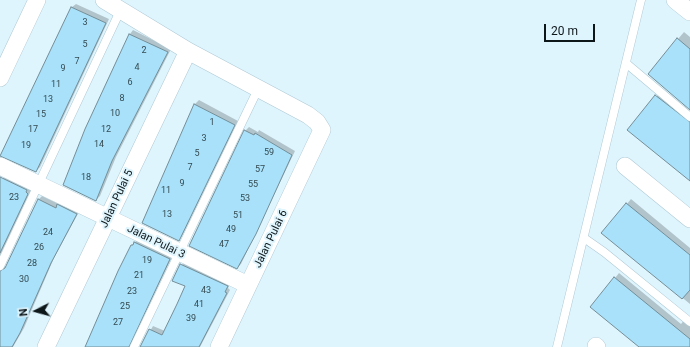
<!DOCTYPE html>
<style>
body{margin:0}
#map{position:relative;width:690px;height:347px;overflow:hidden;background:#dff5fe;font-family:Roboto,sans-serif}
canvas{display:block}
.north{position:absolute;left:16px;top:291px;width:40px;height:40px;-webkit-text-stroke:3px #dff5fe;paint-order:stroke;rotate:264deg;font-size:11px;font-weight:700;line-height:16px;text-align:center;color:#0d171a}
.north::after{content:'';display:block;margin:auto;width:14px;height:18px;background:#0d171a;clip-path:polygon(50% 0,100% 100%,50% 72%,0 100%)}
.scale{position:absolute;left:544px;top:24px;width:51px;height:18px;box-sizing:border-box;border:2px solid #0d171a;border-top:0;padding-left:5px;font-size:12px;line-height:14px;white-space:nowrap;color:#0d171a;-webkit-text-stroke:3px #dff5fe;paint-order:stroke}
</style>
<div id="map">
<canvas width="690" height="347"></canvas>
<div class="north">N</div>
<div class="scale">20 m</div>
</div>
<script>
const g = document.querySelector('canvas').getContext('2d');
g.lineJoin = 'round';
function paint(path, color) { g.fillStyle = color; g.fill(path, 'evenodd'); }
const shape = rows => new Path2D(rows.map(r => 'M' + r).join(''));
function trace(path, color, width, dash) { g.strokeStyle = color; g.lineWidth = width; g.lineCap = dash ? 'butt' : 'round'; g.setLineDash(dash || []); g.stroke(path); }
function drawText(font, color, halo, rows, align = 'center') {
  g.font = font + ' Roboto,sans-serif'; g.lineWidth = 4; g.setLineDash([]); g.textBaseline = 'middle'; g.strokeStyle = halo; g.fillStyle = color; for (const [text, x, y, turn = 0] of rows) {
    g.save(); g.translate(x, y); g.rotate((+turn || 0) * Math.PI / 180); g.textAlign = isNaN(turn) ? turn : align; if (halo) g.strokeText(text, 0, 0); g.fillText(text, 0, 0); g.restore();
  }
}
const shadow = shape([
 [76,4,109,19,40,167,36,171,1,156,72,7],
 [133,30,171,49,116,157,100,196,96,200,85,129,130,34],
 [684,32,690,37,690,109,678,39],
 [663,89,690,112,690,180,629,130],
 [199,100,238,121,182,236,179,240,143,223,195,104],
 [249,127,258,132,259,130,295,151,241,264,237,268,245,131],
 [6,175,31,190,0,256,0,183],
 [42,196,59,204,62,201,80,210,54,258,24,328,13,347,0,347,0,266,2,268,7,266,39,199],
 [631,199,690,248,690,304,603,233],
 [139,238,173,255,132,340,134,347,87,347,132,245],
 [185,260,231,283,228,288,230,290,200,347,141,347,153,326,165,331,186,286,173,280],
 [619,273,681,324,686,318,690,321,690,347,641,347,592,307]
]);
const building = shape([
 [71,7,106,23,36,172,0,156,71,7],
 [129,34,168,52,112,161,96,201,63,185,85,129,129,34],
 [677,38,690,49,690,110,648,74,677,38],
 [655,95,690,122,690,181,627,130,655,95],
 [194,104,235,125,179,241,142,223,194,104],
 [244,130,254,135,255,133,292,155,256,234,237,269,189,246,244,130],
 [0,177,27,190,26,192,28,194,0,253,0,177],
 [38,199,56,208,57,204,77,214,51,263,20,333,12,347,0,347,0,271,5,268,38,199],
 [626,203,690,255,690,290,682,299,601,233,626,203],
 [134,242,170,259,129,347,85,347,118,271,131,245,133,245,134,242],
 [180,264,228,286,225,292,227,293,199,347,140,347,149,329,162,335,177,304,185,286,172,281,180,264],
 [614,277,690,339,690,347,639,347,590,307,614,277]
]);
const service = shape([
 [627,64,690,117],
 [584,238,604,252,690,322],
 [0,266,121,9],
 [134,347,258,89],
 [557,347,641,0]
]);
const minor = shape([
 [104,0,188,51,308,115,317,122,322,130,219,347],
 [675,0,690,12],
 [0,78,37,0],
 [0,166,248,285],
 [625,166,690,219],
 [596,346,597,347],
 [46,347,188,51]
]);
const numberNames = [
 ["3",85,23],
 ["5",85,45],
 ["2",144,51],
 ["7",77,62],
 ["4",137,68],
 ["9",63,69],
 ["6",130,83],
 ["11",56,85],
 ["8",122,99],
 ["13",48,100],
 ["10",115,114],
 ["15",41,115],
 ["1",212,123],
 ["17",33,130],
 ["12",106,130],
 ["3",204,139],
 ["14",99,145],
 ["19",26,146],
 ["59",269,153],
 ["5",197,154],
 ["7",190,168],
 ["57",260,170],
 ["18",86,178],
 ["9",182,184],
 ["55",253,185],
 ["11",166,191],
 ["23",14,198],
 ["53",245,199],
 ["13",167,215],
 ["51",238,216],
 ["49",231,230],
 ["24",48,233],
 ["47",224,245],
 ["26",39,248],
 ["19",147,261],
 ["28",32,264],
 ["21",139,276],
 ["30",24,280],
 ["43",206,291],
 ["23",132,292],
 ["41",199,305],
 ["25",125,307],
 ["39",191,319],
 ["27",118,323]
];
const streetNames = [
 ["Jalan Pulai 5",117,199,-65],
 ["Jalan Pulai 6",271,239,-64],
 ["Jalan Pulai 3",156,242,26]
];
paint(shadow, '#0003');
paint(building, '#a8e1f9');
trace(building, '#748e98', 1);
trace(service, '#aec9d4', 9);
trace(minor, '#aec9d4', 18);
trace(service, '#fff', 8);
trace(minor, '#fff', 17);
drawText('9px', '#344a52', null, numberNames);
drawText('11px', '#0d171a', '#dff5fe', streetNames);
</script>
